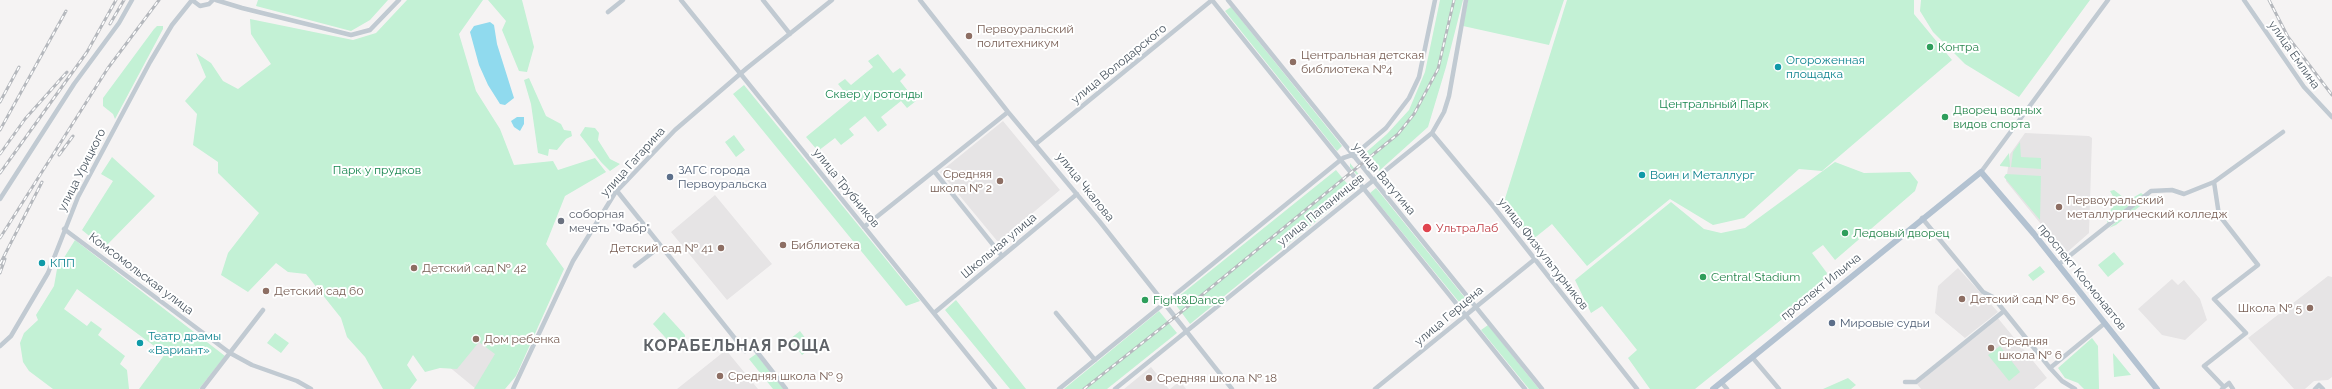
<!DOCTYPE html>
<meta charset="utf-8">
<style>
body{margin:0}
canvas{display:block;background:#f5f3f3}
</style>
<canvas width="2332" height="389"></canvas>
<script>
const g = document.querySelector('canvas').getContext('2d');
g.lineJoin = 'round';
function paint(path, color) { g.fillStyle = color; g.fill(path, 'evenodd'); }
const shape = rows => new Path2D(rows.map(r => 'M' + r).join(''));
function trace(path, color, width, dash) { g.strokeStyle = color; g.lineWidth = width; g.lineCap = dash ? 'butt' : 'round'; g.setLineDash(dash || []); g.stroke(path); }
function drawText(font, color, halo, rows, align = 'center') {
  g.font = font + ' Raleway,sans-serif'; g.lineWidth = 4; g.setLineDash([]); g.textBaseline = 'middle'; g.strokeStyle = halo; g.fillStyle = color; for (const [text, x, y, turn = 0] of rows) {
    g.save(); g.translate(x, y); g.rotate((+turn || 0) * Math.PI / 180); g.textAlign = isNaN(turn) ? turn : align; if (halo) g.strokeText(text, 0, 0); g.fillText(text, 0, 0); g.restore();
  }
}
const education = shape([
 [1003,121,1060,190,998,242,940,172],
 [2025,133,2089,136,2092,138,2089,233,2065,254,2006,181,2010,154],
 [715,195,772,264,727,300,671,232],
 [1958,268,1998,312,1965,338,1935,313,1938,286],
 [2328,276,2332,277,2332,377,2328,380,2314,381,2305,389,2294,389,2248,338],
 [2172,279,2178,285,2184,280,2200,299,2207,320,2185,340,2162,335,2138,309],
 [1997,317,2047,378,2034,389,1921,389,1917,384],
 [472,323,514,356,476,389,442,361],
 [726,350,758,389,677,389],
 [1151,367,1169,389,1124,389],
 [1180,381,1186,389,1170,389]
]);
const green = shape([
 [258,0,388,0,370,20,351,31,256,6],
 [407,0,483,0,459,34,476,91,500,129,514,165,553,161,558,170,595,158,606,172,565,196,546,244,564,269,516,376,505,389,474,389,495,354,479,342,457,369,440,368,425,372,413,355,407,365,417,380,410,389,383,389,365,357,347,337,341,318,306,274,288,272,276,263,248,292,221,275,228,253,259,213,218,173,218,162,193,145,197,114,185,101,206,77,196,53,211,63,223,81,238,89,271,64,251,34,250,19,353,40,376,33],
 [488,0,522,0,534,47,527,72,519,71,502,30,506,21],
 [1440,0,1463,0,1446,67,1428,127,1379,171,1364,154,1387,134,1409,110,1425,72],
 [1468,0,1564,0,1549,45,1463,26],
 [1567,0,1914,0,1914,14,1952,60,1822,171,1799,169,1744,218,1713,225,1670,199,1587,266,1552,224,1532,240,1503,205],
 [1921,0,2090,0,2019,97,1965,64,1933,32,1920,11],
 [1231,7,1342,146,1337,151,1225,11],
 [157,26,163,26,163,29,115,119,113,114,103,106,103,98,154,29],
 [878,54,893,73,900,68,906,75,900,81,916,101,907,108,901,101,881,117,887,125,878,132,865,116,849,129,854,135,841,145,835,138,818,151,806,137,851,100,838,84,845,79,851,85,873,67,868,61],
 [529,78,546,116,561,124,564,130,571,131,572,136,566,139,557,150,549,149,548,156,538,153,531,104,524,80],
 [744,85,920,301,906,306,733,94],
 [585,127,595,128,599,133,598,140,610,159,620,164,610,171,601,162,580,135],
 [734,135,745,150,736,157,725,142],
 [2020,142,2021,157,2041,158,2041,169,2011,167,2013,152],
 [2009,153,2010,167,2000,166,2000,165],
 [112,157,155,196,104,248,82,230,113,181,101,174],
 [1835,162,1864,173,1910,172,1918,182,1915,191,1835,260,1823,245,1812,253,1827,273,1822,287,1695,389,1650,389,1628,358,1637,350,1602,306,1591,313,1575,280,1671,202,1704,229,1721,233,1745,228],
 [1350,163,1364,181,1363,182,1350,167],
 [1336,170,1353,191,1190,324,1173,301],
 [2006,174,2041,176,2040,220,2004,177],
 [1376,188,1465,298,1459,302,1370,193],
 [2114,190,2123,197,2122,204,2141,193,2144,195,2107,223,2108,214,2113,206,2114,198,2110,191],
 [2147,196,2151,196,2152,199,2144,203,2116,225,2109,228],
 [75,240,225,356,199,389,139,389,165,354,77,289,64,309,87,326,91,321,102,329,98,335,125,356,120,364,127,370,129,389,53,389,29,371,23,362,20,343,24,333,38,320,36,315,54,286,57,269],
 [2114,252,2124,264,2108,277,2098,265],
 [2040,266,2045,272,2033,281,2028,275],
 [956,300,1026,389,1010,389,945,310],
 [1159,311,1177,333,1107,389,1064,389],
 [664,312,685,335,685,338,674,347,653,324],
 [1488,325,1539,389,1529,389,1481,330],
 [800,331,812,347,802,355,790,339],
 [275,333,289,343,281,353,267,343],
 [2092,338,2098,346,2099,389,2084,389,2078,383,2065,378,2058,368],
 [2000,346,2020,372,2009,381,1988,355],
 [2113,353,2131,375,2114,377],
 [756,354,784,389,773,389,749,359],
 [1848,378,1856,385,1851,389,1823,389]
]);
const water = shape([
 [490,22,494,25,497,44,514,98,505,105,500,104,488,85,479,65,470,32,474,26],
 [517,117,524,117,524,124,520,131,514,127,511,121]
]);
const minor = shape([
 [192,0,200,6,209,4,213,0],
 [216,0,242,8,351,35,370,30,399,0],
 [681,0,995,389],
 [763,0,790,34],
 [920,0,1008,112,1100,222,1232,389],
 [1212,0,1525,389],
 [1228,0,1542,389],
 [2244,0,2304,87,2332,117],
 [608,12,623,0],
 [1432,133,1493,206,1637,389],
 [1037,143,1212,0],
 [1353,156,1386,128,1409,98,1419,77,1435,0],
 [934,171,1002,256],
 [1981,172,2108,0],
 [2214,182,2219,215,2258,265,2214,299,2246,333,2204,366,2224,387,2222,389],
 [617,191,745,351,754,348,786,389],
 [0,199,74,84,119,23,132,0],
 [1922,218,1983,292,1993,297,2050,368,2062,381,2075,389],
 [864,227,1008,112],
 [64,229,230,353,252,365,297,381,311,389],
 [2058,265,2151,191,2172,190,2184,194,2214,182,2283,132],
 [635,266,661,246],
 [934,313,1077,194],
 [1056,313,1095,360],
 [0,346,11,336,48,273,78,197,150,62,172,25,192,0],
 [1752,357,1779,389],
 [2050,368,2105,323],
 [1721,382,1727,389],
 [1905,382,1916,382,2004,311],
 [2224,387,2229,383,2233,389],
 [202,389,263,310],
 [513,389,573,261,615,193,675,130,747,68,832,0],
 [1059,389,1343,158,1352,155],
 [1115,389,1432,133,1444,112,1449,96,1466,0],
 [1375,389,1535,259],
 [2315,389,2319,385,2323,389]
]);
const major = shape([
 [1713,389,1981,172,2034,234,2157,389]
]);
const rail = shape([
 [2269,0,2288,37,2332,95],
 [110,24,124,0],
 [0,102,19,67],
 [0,130,66,11],
 [0,154,25,119,67,72],
 [59,155,73,136],
 [0,173,87,52,116,0],
 [0,238,108,68,159,0],
 [0,264,42,182],
 [0,273,5,259],
 [1084,389,1180,313,1398,134,1414,114,1438,69,1454,0]
]);
const markers = [
 [969,36,4,"#8d6e63"],
 [1930,47,4,"#2e9e5b"],
 [1293,62,4,"#8d6e63"],
 [1778,67,4,"#0f9aa8"],
 [1945,117,4,"#2e9e5b"],
 [1642,175,4,"#0f9aa8"],
 [670,177,4,"#5c6f8a"],
 [1000,181,4,"#8d6e63"],
 [2059,207,4,"#8d6e63"],
 [561,221,4,"#6b7280"],
 [1427,228,5,"#e0444e"],
 [1845,233,4,"#2e9e5b"],
 [783,245,4,"#8d6e63"],
 [721,248,4,"#8d6e63"],
 [42,263,4,"#0f9aa8"],
 [414,268,4,"#8d6e63"],
 [1703,277,4,"#2e9e5b"],
 [266,291,4,"#8d6e63"],
 [1962,299,4,"#8d6e63"],
 [1145,300,4,"#2e9e5b"],
 [2310,308,4,"#8d6e63"],
 [1832,323,4,"#5c6f8a"],
 [476,339,4,"#8d6e63"],
 [140,343,4,"#0f9aa8"],
 [1991,348,4,"#8d6e63"],
 [720,376,4,"#8d6e63"],
 [1149,378,4,"#8d6e63"]
];
const educationNames = [
 ["Первоуральский",977,29],
 ["политехникум",977,43],
 ["Центральная детская",1301,55],
 ["библиотека №4",1301,69],
 ["Средняя",992,174,"right"],
 ["школа № 2",992,188,"right"],
 ["Первоуральский",2067,200],
 ["металлургический колледж",2067,214],
 ["Библиотека",791,245],
 ["Детский сад № 41",713,248,"right"],
 ["Детский сад № 42",422,268],
 ["Детский сад 60",274,291],
 ["Детский сад № 65",1970,299],
 ["Школа № 5",2302,308,"right"],
 ["Дом ребенка",484,339],
 ["Средняя",1999,341],
 ["школа № 6",1999,355],
 ["Средняя школа № 9",728,376],
 ["Средняя школа № 18",1157,378]
];
const leisureNames = [
 ["Контра",1938,47],
 ["Дворец водных",1953,110],
 ["видов спорта",1953,124],
 ["Ледовый дворец",1853,233],
 ["Central Stadium",1711,277],
 ["Fight&Dance",1153,300]
];
const streetNames = [
 ["улица Емлина",2294,55,55],
 ["улица Володарского",1119,64,-39],
 ["улица Гагарина",633,162,-48],
 ["улица Урицкого",82,170,-63],
 ["улица Ватутина",1384,179,50],
 ["улица Чкалова",1085,187,51],
 ["улица Трубников",846,188,51],
 ["улица Папанинцев",1321,210,-39],
 ["Школьная улица",999,246,-40],
 ["улица Физкультурников",1543,254,52],
 ["Комсомольская улица",141,274,37],
 ["проспект Космонавтов",2082,277,51],
 ["проспект Ильича",1821,287,-39],
 ["улица Герцена",1449,316,-40]
];
const cultureNames = [
 ["Огороженная",1786,60],
 ["площадка",1786,74],
 ["Воин и Металлург",1650,175],
 ["КПП",50,263],
 ["Театр драмы",148,336],
 ["«Вариант»",148,350]
];
const parkNames = [
 ["Сквер у ротонды",874,94],
 ["Центральный Парк",1714,104],
 ["Парк у прудков",377,170]
];
const serviceNames = [
 ["ЗАГС города",678,170],
 ["Первоуральска",678,184],
 ["Мировые судьи",1840,323]
];
const worshipNames = [
 ["соборная",569,214],
 ["мечеть \"Фабр\"",569,228]
];
const healthNames = [
 ["УльтраЛаб",1436,228]
];
const districtNames = [
 ["КОРАБЕЛЬНАЯ РОЩА",737,346]
];
paint(education, '#e6e4e5');
paint(green, '#c3f1d5');
paint(water, '#90daee');
trace(minor, '#c1cad2', 4.5);
trace(major, '#b3c2d1', 6);
trace(rail, '#b5b8bd', 3);
trace(rail, '#fff', 1.5, [4.5]);
for (const [x, y, r, color] of markers) { const dot = new Path2D(); dot.arc(x, y, r, 0, 2 * Math.PI); g.fillStyle = color; g.fill(dot); trace(dot, '#fff', 1.5); }
drawText('12px', '#785e54', '#fff', educationNames, 'left');
drawText('12px', '#27864d', '#fff', leisureNames, 'left');
drawText('12px', '#4a5661', '#fff', streetNames);
drawText('12px', '#0d838f', '#fff', cultureNames, 'left');
drawText('12px', '#17864f', '#fff', parkNames);
drawText('12px', '#4e5e75', '#fff', serviceNames, 'left');
drawText('12px', '#5b616d', '#fff', worshipNames, 'left');
drawText('12px', '#be3a42', '#fff', healthNames, 'left');
g.letterSpacing = '1px';
drawText('bold 16px', '#5f6368', '#fff', districtNames);
g.letterSpacing = '0px';
</script>
